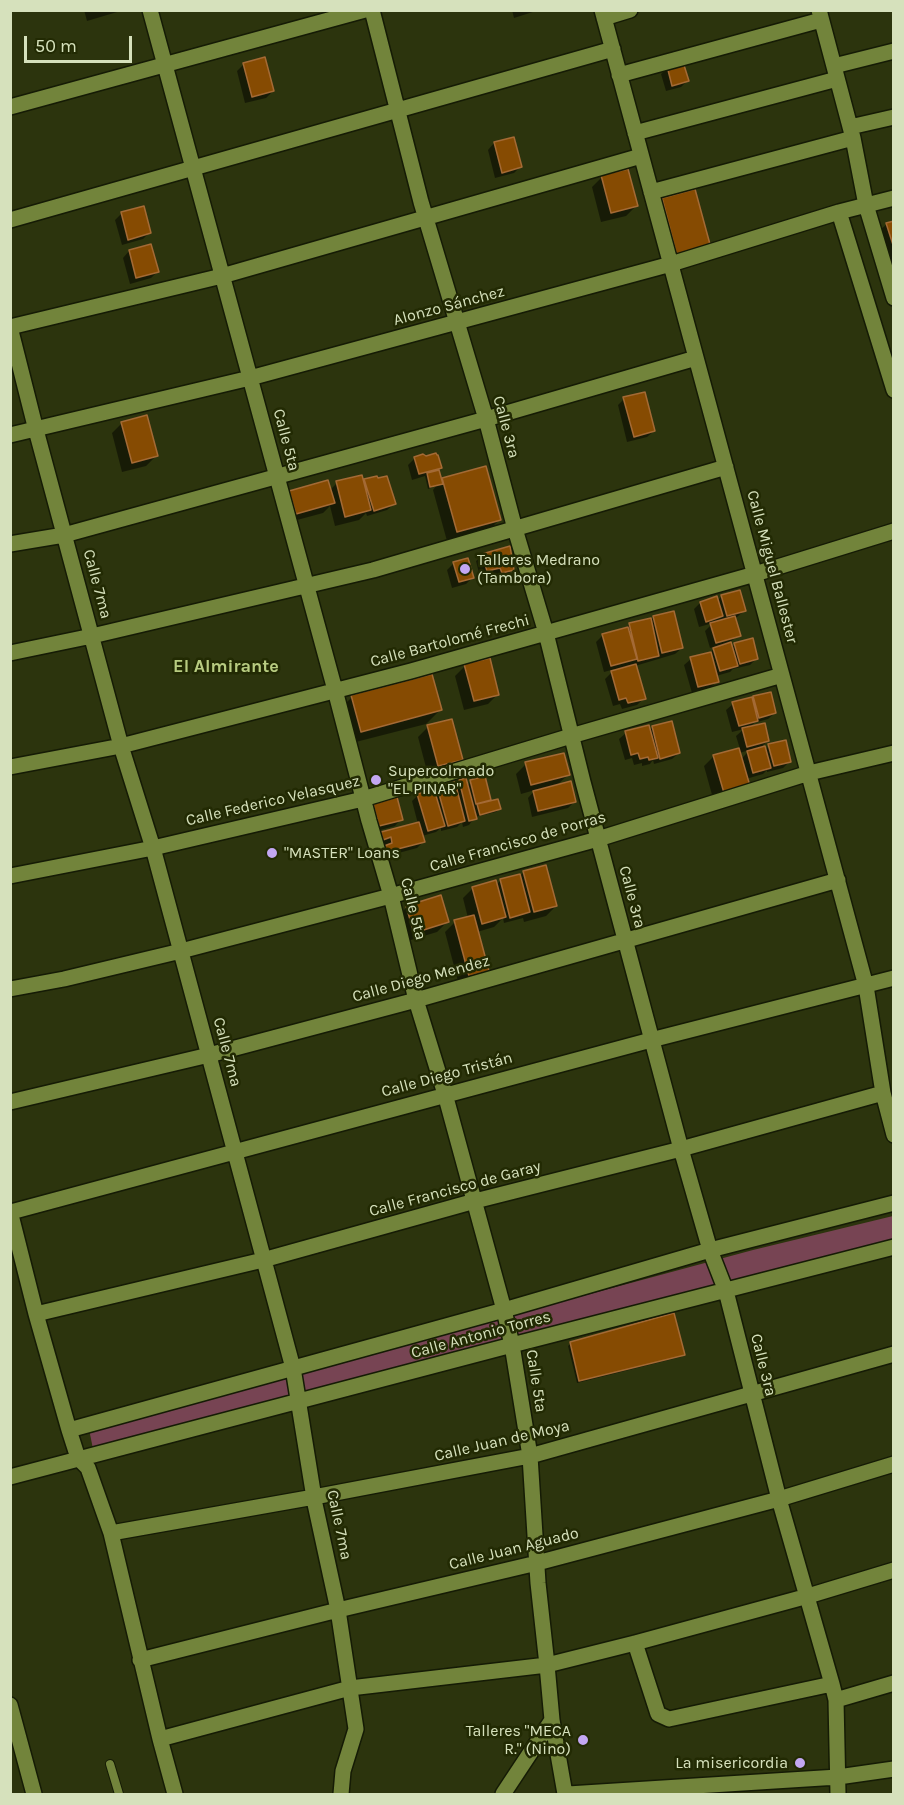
<!DOCTYPE html>
<meta charset="utf-8">
<style>
body{margin:0}
#map{position:relative;width:904px;height:1805px;overflow:hidden;background:#2c340d;font-family:Karla,sans-serif}
canvas{display:block}
.frame{position:absolute;inset:0;border:12px solid #d6e1bc;pointer-events:none}
.scale{position:absolute;left:24px;top:36px;width:108px;height:27px;box-sizing:border-box;border:3px solid #d6e1bc;border-top:0;padding-left:8px;font-size:18px;line-height:21px;white-space:nowrap;color:#d6e1bc;-webkit-text-stroke:4px #222a03;paint-order:stroke}
</style>
<div id="map">
<canvas width="904" height="1805"></canvas>
<div class="frame"></div>
<div class="scale">50 m</div>
</div>
<script>
const g = document.querySelector('canvas').getContext('2d');
g.lineJoin = 'round';
function paint(path, color) { g.fillStyle = color; g.fill(path, 'evenodd'); }
const shape = rows => new Path2D(rows.map(r => 'M' + r).join(''));
function trace(path, color, width, dash) { g.strokeStyle = color; g.lineWidth = width; g.lineCap = dash ? 'butt' : 'round'; g.setLineDash(dash || []); g.stroke(path); }
function drawText(font, color, halo, rows, align = 'center') {
  g.font = font + ' Karla,sans-serif'; g.lineWidth = 5; g.setLineDash([]); g.textBaseline = 'middle'; g.strokeStyle = halo; g.fillStyle = color; for (const [text, x, y, turn = 0] of rows) {
    g.save(); g.translate(x, y); g.rotate((+turn || 0) * Math.PI / 180); g.textAlign = isNaN(turn) ? turn : align; if (halo) g.strokeText(text, 0, 0); g.fillText(text, 0, 0); g.restore();
  }
}
const green = shape([
 [893,1216,893,1247,94,1454,89,1429,753,1250]
]);
const shadow = shape([
 [84,10,124,10,87,21],
 [512,10,539,10,514,18],
 [264,59,273,91,266,98,245,103,237,71,243,65],
 [668,68,687,81,681,87,666,91,661,74],
 [494,143,520,167,514,173,495,178,488,150],
 [602,177,636,206,626,216,601,222,592,187],
 [663,199,699,257,667,265,653,209],
 [122,213,149,233,143,239,122,245,115,220],
 [894,222,894,275,880,230,887,224],
 [129,251,157,272,151,278,130,284,123,258],
 [624,399,654,431,647,437,627,442,618,405],
 [122,423,156,456,146,466,122,472,112,433],
 [415,458,440,467,438,470,441,482,443,480,499,520,489,530,447,541,433,490,436,486,428,489,425,476,412,480,408,465],
 [365,481,394,504,387,510,367,516,366,513,359,520,335,526,330,506,323,513,286,523,280,502,290,492,330,490,337,483,362,484],
 [483,555,512,570,506,576,495,579,494,573,480,577,476,561],
 [454,563,472,578,466,584,452,588,447,570],
 [722,596,744,611,737,617,734,618,739,635,730,642,731,648,735,645,757,658,750,665,733,669,730,672,716,676,717,681,710,688,692,693,684,665,691,659,709,654,717,646,710,648,705,631,713,623,699,627,694,609,700,603,717,601],
 [654,617,682,648,675,654,635,666,644,698,637,705,622,709,620,704,613,706,605,679,615,669,604,672,596,642,603,635,625,629,630,624,650,621],
 [465,666,498,694,488,704,464,710,455,676],
 [352,697,440,710,426,724,348,744,339,710],
 [754,698,775,713,768,719,754,723,749,728,768,741,763,745,765,750,769,746,790,761,783,768,767,772,767,770,763,774,746,779,714,802,704,766,714,756,740,749,736,736,744,729,732,732,726,710,733,704,751,701],
 [750,750,741,759,739,753],
 [428,727,461,759,451,769,428,775,418,737],
 [653,727,679,753,672,759,654,764,653,760,650,764,642,766,642,763,634,765,632,758,625,760,619,739,626,733,649,731],
 [526,764,568,775,556,786,574,802,568,808,532,817,528,798,535,790,521,794,516,774],
 [459,781,467,786,471,782,489,799,485,804,499,809,496,812,475,817,469,825,463,827,462,822,457,827,441,831,441,828,436,832,422,836,423,842,417,848,380,858,385,847,384,843,376,845,375,840,381,834,418,824,412,801,418,795,434,792,438,788,454,786],
 [374,805,401,819,395,826,373,832,367,812],
 [545,867,556,906,546,916,524,922,523,918,504,923,503,918,494,927,477,932,487,970,477,980,459,985,445,932,455,922,468,918,463,898,473,888,496,885,501,880,519,877,523,873],
 [407,907,447,922,437,932,404,942,397,917],
 [571,1343,683,1354,681,1357,577,1383,568,1346]
]);
const building = shape([
 [265,57,274,91,252,97,243,63,265,57],
 [683,62,689,81,672,86,667,66,683,62],
 [514,137,522,167,502,173,494,142,514,137],
 [628,169,638,206,611,213,601,175,628,169],
 [695,189,711,248,677,256,662,198,695,189],
 [144,206,151,233,128,240,121,212,144,206],
 [894,221,894,248,886,223,894,221],
 [151,244,159,272,136,278,129,250,151,244],
 [645,392,655,431,634,437,623,397,645,392],
 [147,415,158,456,132,463,121,422,147,415],
 [436,453,437,455,438,455,442,468,419,474,414,457,423,454,426,456,436,453],
 [486,466,501,520,457,532,442,478,486,466],
 [439,470,443,484,430,487,427,473,439,470],
 [362,475,371,510,345,517,336,481,362,475],
 [377,476,378,478,387,476,396,504,374,511,364,479,377,476],
 [328,480,335,503,296,514,289,491,328,480],
 [510,546,514,570,502,573,500,568,487,571,482,554,510,546],
 [468,558,474,578,459,582,453,562,468,558],
 [740,590,746,611,727,616,721,595,740,590],
 [717,596,723,616,706,622,700,602,717,596],
 [674,611,683,648,662,653,653,616,674,611],
 [735,616,741,636,716,643,710,623,735,616],
 [651,618,659,656,638,661,629,623,651,618],
 [628,627,637,659,611,666,602,634,628,627],
 [753,638,758,659,740,664,734,643,753,638],
 [731,642,738,666,720,671,713,648,731,642],
 [711,652,719,682,698,687,690,657,711,652],
 [490,658,499,695,474,701,464,664,490,658],
 [636,664,646,699,628,703,626,698,619,700,611,671,636,664],
 [432,674,442,710,361,732,351,695,432,674],
 [771,692,776,713,759,718,753,696,771,692],
 [752,697,758,721,739,726,732,702,752,697],
 [452,719,463,760,438,766,427,725,452,719],
 [672,721,680,753,660,759,652,726,672,721],
 [765,723,769,741,747,747,742,728,765,723],
 [649,725,658,758,649,760,648,757,640,759,638,753,631,755,625,731,649,725],
 [786,740,791,762,774,766,768,744,786,740],
 [765,746,771,768,753,773,747,751,765,746],
 [739,748,750,786,724,793,713,755,739,748],
 [564,753,570,775,531,785,525,762,564,753],
 [485,776,491,800,476,804,470,780,485,776],
 [466,778,477,819,469,821,459,780,466,778],
 [571,781,576,802,538,811,533,791,571,781],
 [455,782,465,821,448,826,437,787,455,782],
 [434,789,445,826,428,831,417,794,434,789],
 [397,797,403,820,379,826,373,804,397,797],
 [498,799,501,809,480,815,477,804,498,799],
 [419,822,425,842,386,852,384,846,392,843,391,837,383,840,381,832,419,822],
 [546,865,557,906,534,912,523,871,546,865],
 [520,874,530,912,510,918,500,879,520,874],
 [496,880,506,917,482,924,472,887,496,880],
 [441,895,449,922,414,933,406,906,441,895],
 [474,915,489,971,469,976,454,920,474,915],
 [674,1313,685,1355,579,1381,570,1342,674,1313]
]);
const lane = shape([
 [110,1764,119,1794]
]);
const street = shape([
 [150,10,335,690,369,821,391,896,416,1000,445,1094,504,1310,512,1345,530,1456,538,1583,547,1665,552,1720,565,1794],
 [372,10,421,202,486,419,515,529,546,633,583,782,681,1149,710,1250,726,1291,779,1499,832,1684,836,1700,838,1794],
 [602,10,866,986,883,1093,894,1135],
 [819,10,853,138,866,205,894,298],
 [604,18,630,10],
 [834,66,894,51],
 [619,75,821,20],
 [10,107,365,10],
 [850,127,894,117],
 [635,133,837,79],
 [651,192,853,138],
 [839,212,894,390],
 [10,220,613,49],
 [10,435,250,378,671,264,839,212,894,198],
 [10,544,64,535,486,419,696,358],
 [10,653,92,636,373,570,726,467],
 [10,767,121,746,411,671,755,574,894,531],
 [10,876,153,848,363,799,571,736,782,675],
 [10,989,64,979,181,951,383,898,598,839,809,773,894,753],
 [10,1102,209,1055,416,1000,838,880],
 [10,1211,36,1314,69,1430,78,1458,88,1468,111,1533,160,1739,175,1794],
 [11,1212,651,1040,894,978],
 [36,1314,263,1260,475,1201,681,1149,883,1093],
 [69,1430,504,1310,710,1250,894,1203],
 [10,1477,512,1345,894,1247],
 [111,1533,314,1497,530,1456,894,1354],
 [635,1643,658,1714,669,1719,832,1684],
 [140,1660,338,1610,537,1563,779,1499,894,1464],
 [836,1700,894,1683],
 [10,1705,34,1794],
 [160,1739,350,1688,547,1665,635,1643,808,1596,894,1570],
 [341,1794,343,1771,356,1729,338,1610,315,1504,293,1368,153,848,121,746,36,430,10,327,222,276,641,156],
 [503,1794,552,1720],
 [568,1794,838,1777,894,1769]
]);
const markers = [
 [465,569,6,"#c3a7f2"],
 [376,780,6,"#c3a7f2"],
 [272,853,6,"#c3a7f2"],
 [583,1740,6,"#c3a7f2"],
 [800,1763,6,"#c3a7f2"]
];
const streetNames = [
 ["Alonzo Sánchez",449,306,-15],
 ["Calle 3ra",506,427,75],
 ["Calle 5ta",286,440,75],
 ["Calle Miguel Ballester",772,567,75],
 ["Calle 7ma",97,584,75],
 ["Calle Bartolomé Frechi",450,641,-15],
 ["Calle Federico Velasquez",273,801,-13],
 ["Calle Francisco de Porras",518,842,-16],
 ["Calle 3ra",632,897,75],
 ["Calle 5ta",413,909,76],
 ["Calle Diego Mendez",421,979,-15],
 ["Calle 7ma",227,1052,75],
 ["Calle Diego Tristán",447,1075,-15],
 ["Calle Francisco de Garay",455,1189,-15],
 ["Calle Antonio Torres",481,1335,-15],
 ["Calle 3ra",763,1365,76],
 ["Calle 5ta",536,1381,81],
 ["Calle Juan de Moya",502,1441,-13],
 ["Calle 7ma",339,1525,78],
 ["Calle Juan Aguado",514,1549,-14]
];
const poiNames = [
 ["Talleres Medrano",477,560],
 ["(Tambora)",477,578],
 ["Supercolmado",388,771],
 ["\"EL PINAR\"",388,789],
 ["\"MASTER\" Loans",284,853],
 ["Talleres \"MECA",571,1731,"right"],
 ["R.\" (Nino)",571,1749,"right"],
 ["La misericordia",788,1763,"right"]
];
const neighbourhoodNames = [
 ["El Almirante",226,667]
];
paint(green, '#774453');
paint(shadow, '#0007');
paint(building, '#864b02');
trace(building, '#a46a35', 1.5);
trace(lane, '#151b05', 10);
trace(street, '#151b05', 18);
trace(lane, '#72843b', 8);
trace(street, '#72843b', 15);
for (const [x, y, r, color] of markers) { const dot = new Path2D(); dot.arc(x, y, r, 0, 2 * Math.PI); g.fillStyle = color; g.fill(dot); trace(dot, '#222a03', 2); }
drawText('16px', '#d6e1bc', '#222a03', streetNames);
drawText('16px', '#d6e1bc', '#222a03', poiNames, 'left');
drawText('bold 18px', '#b8cc81', '#222a03', neighbourhoodNames);
</script>
